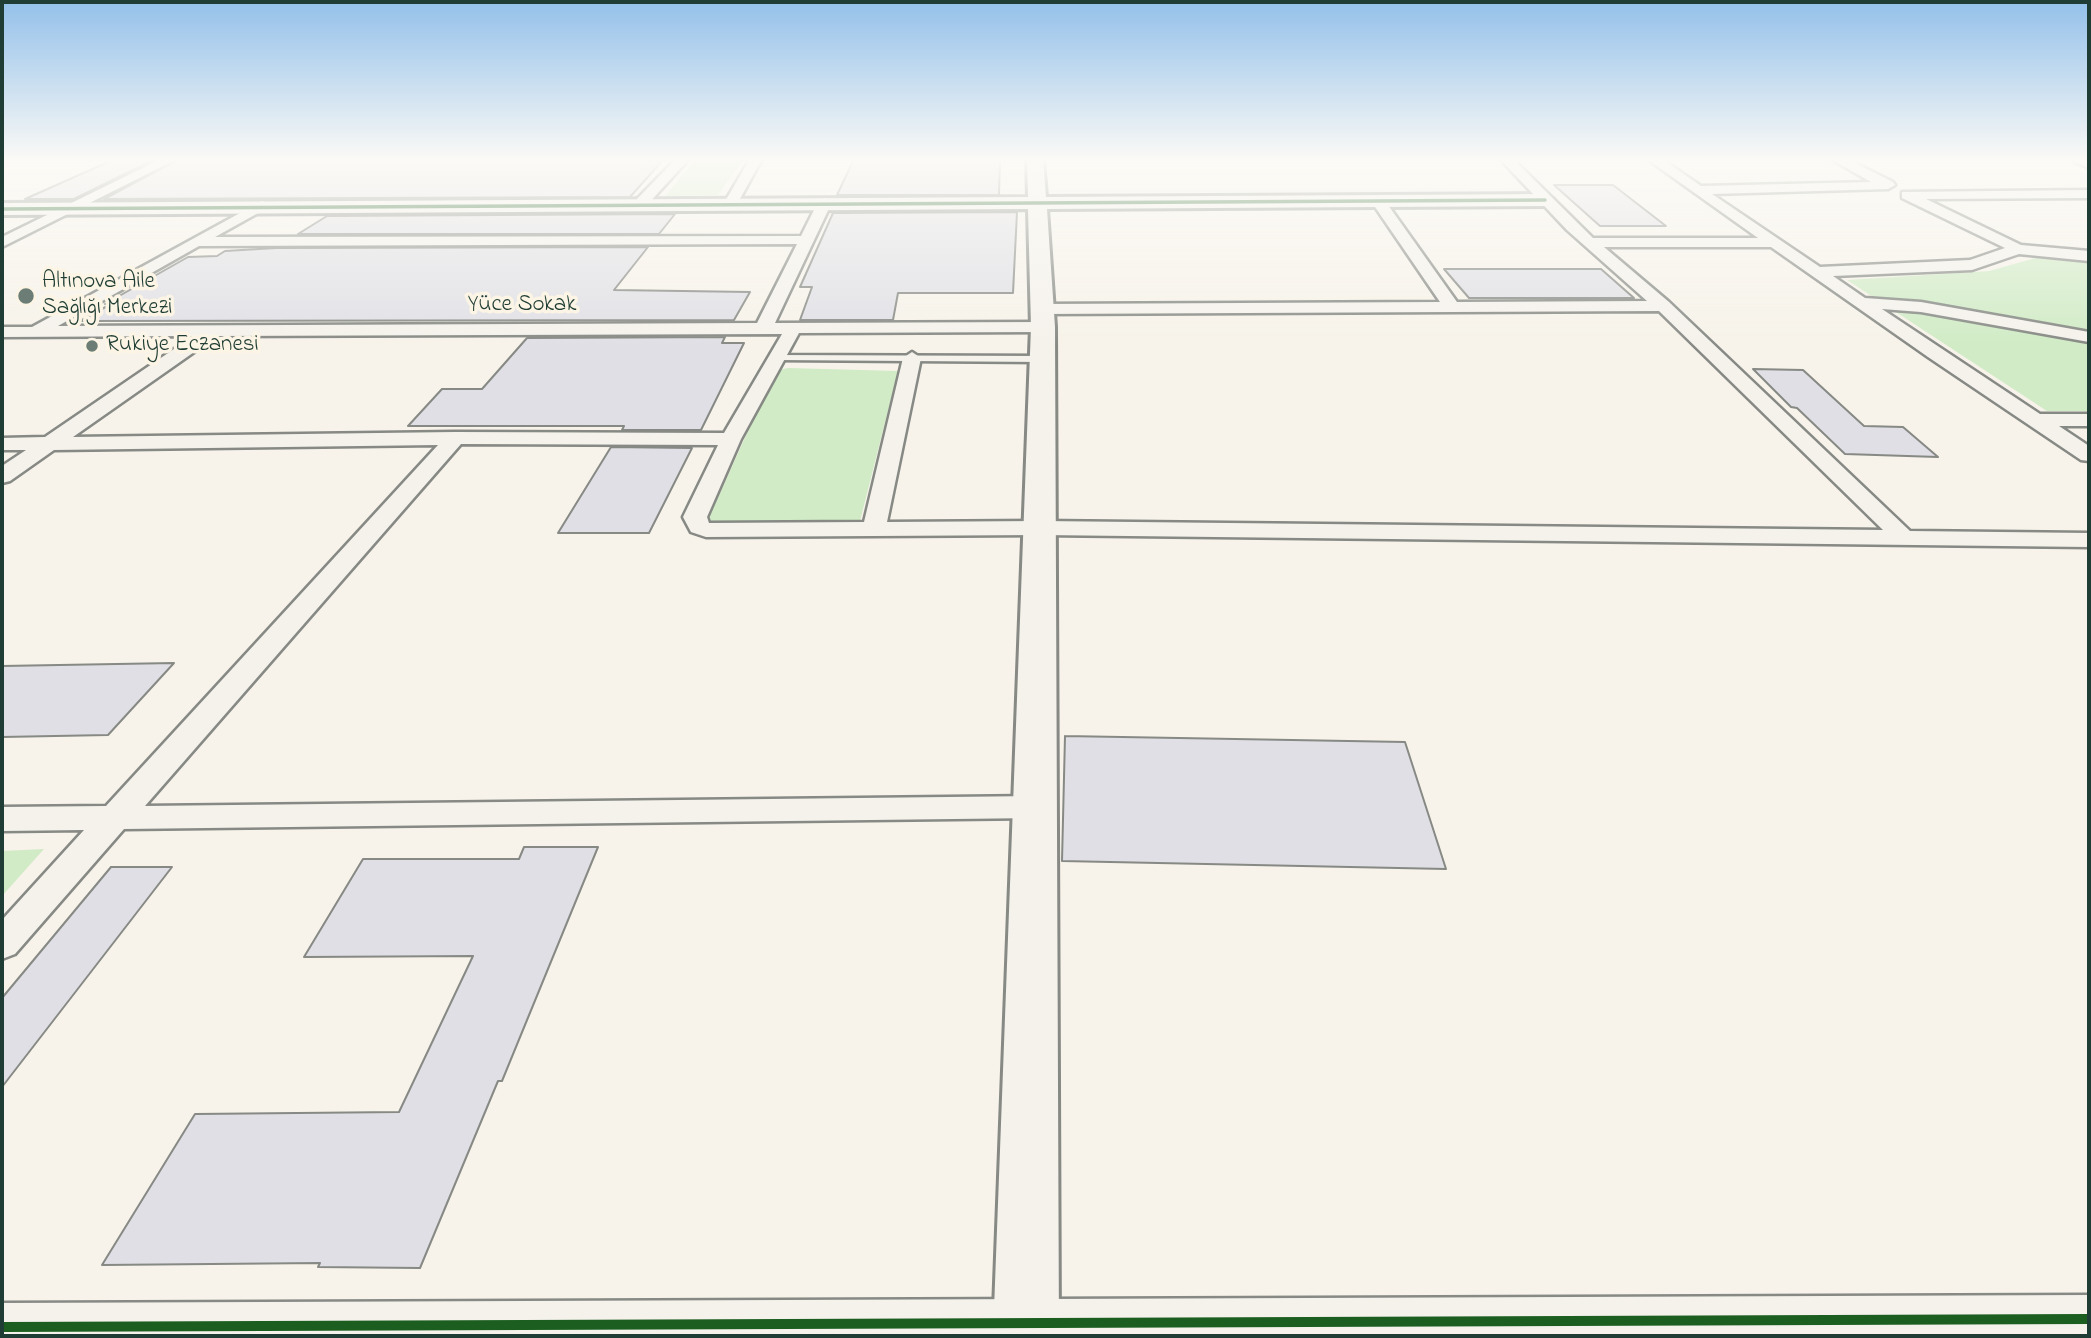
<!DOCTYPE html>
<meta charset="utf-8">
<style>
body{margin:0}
#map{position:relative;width:2091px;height:1338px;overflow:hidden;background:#f7f3ea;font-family:"Indie Flower",sans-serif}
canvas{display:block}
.frame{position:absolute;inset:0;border:4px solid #1f3d34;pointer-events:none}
</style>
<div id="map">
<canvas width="2091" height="1338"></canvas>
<div class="frame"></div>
</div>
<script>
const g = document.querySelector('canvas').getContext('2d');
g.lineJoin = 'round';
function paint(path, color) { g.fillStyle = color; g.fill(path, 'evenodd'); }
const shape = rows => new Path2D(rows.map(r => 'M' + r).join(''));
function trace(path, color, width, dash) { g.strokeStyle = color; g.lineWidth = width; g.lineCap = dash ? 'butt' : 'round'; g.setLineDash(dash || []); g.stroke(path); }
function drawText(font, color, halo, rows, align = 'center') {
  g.font = font + ' "Indie Flower",sans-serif'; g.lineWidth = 7; g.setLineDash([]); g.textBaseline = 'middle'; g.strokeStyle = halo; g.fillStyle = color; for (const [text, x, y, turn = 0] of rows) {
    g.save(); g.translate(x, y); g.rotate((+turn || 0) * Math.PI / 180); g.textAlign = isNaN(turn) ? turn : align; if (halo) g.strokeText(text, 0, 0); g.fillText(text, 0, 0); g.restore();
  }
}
const green = shape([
 [696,159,744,159,718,195,665,196],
 [2039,257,2089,263,2089,411,2047,411,1847,280,1989,271],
 [788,368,898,371,860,521,849,526,717,525,707,522,775,371],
 [44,849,2,896,2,851]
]);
const building = shape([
 [115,159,155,159,74,199,25,199,115,159],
 [179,159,664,159,630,197,104,199,179,159],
 [854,159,1000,160,999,195,837,195,854,159],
 [1554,185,1613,185,1666,226,1600,226,1554,185],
 [1017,212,1013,293,898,293,893,320,800,320,812,287,800,287,833,213,1017,212],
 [675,214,659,234,298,234,327,216,675,214],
 [648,247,614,290,750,292,734,320,80,321,111,304,105,304,188,257,217,256,225,251,276,248,648,247],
 [1444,269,1601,269,1634,298,1469,298,1444,269],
 [725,337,722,343,744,343,701,430,622,430,624,426,408,426,442,389,482,389,527,338,725,337],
 [1753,369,1803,370,1864,426,1903,427,1938,457,1845,454,1797,408,1791,407,1753,369],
 [611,447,692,448,649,533,558,533,611,447],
 [174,663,108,735,2,737,2,666,174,663],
 [1065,736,1405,742,1446,869,1062,861,1065,736],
 [524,847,598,847,502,1081,498,1081,420,1268,318,1267,320,1263,102,1265,195,1114,399,1112,473,956,304,957,363,859,519,859,524,847],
 [111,867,172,867,2,1087,2,998,111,867]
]);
const lane = shape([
 [774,355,1043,356,1048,359,1043,362,777,360,772,357,774,355]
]);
const street = shape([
 [161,159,177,159,2,247,2,237,161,159],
 [676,159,689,159,646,206,636,206,636,200,676,159],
 [750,159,762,159,736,206,726,206,724,203,750,159],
 [1500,159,1513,159,1593,238,1758,238,1647,159,1662,159,1701,186,1871,182,1831,159,1847,159,1893,182,1895,185,1888,189,1712,194,1820,267,1970,260,2005,248,1902,198,1902,192,2089,190,2089,198,1926,199,2021,245,2089,251,2089,261,2019,254,1972,270,1833,276,1865,298,1921,302,2089,332,2089,342,1921,312,1882,309,2040,414,2089,414,2089,426,2059,426,2089,446,2089,461,2081,460,1928,357,1771,247,1604,247,1669,302,1910,531,2089,533,2089,547,1041,535,706,537,691,532,683,517,718,445,461,444,145,806,1037,796,1048,799,1053,807,1048,815,1037,818,124,829,15,954,2,959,2,920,84,830,2,831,2,807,106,806,438,445,54,450,10,481,2,483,2,466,26,450,2,450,2,438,45,437,193,336,2,337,2,327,32,327,262,201,269,205,267,208,215,237,801,236,818,202,825,198,832,202,775,323,1043,322,1052,327,1043,332,799,333,741,439,707,517,709,523,864,522,903,358,912,352,921,358,887,522,1041,521,1883,530,1659,311,1042,314,1034,309,1042,304,1440,302,1371,201,1378,197,1383,198,1457,302,1647,301,1567,230,1500,159],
 [797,244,757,323,58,326,199,246,797,244],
 [782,334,724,433,455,432,73,437,217,336,782,334],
 [2073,159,2089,159,2089,168,2075,162,2073,159],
 [2089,1295,2089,1336,2,1336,2,1303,2089,1295]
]);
const secondary = shape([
 [1027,159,1043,159,1046,197,1545,194,1554,200,1545,206,1047,209,1055,327,1059,1336,993,1336,1031,327,1028,209,2,215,2,203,1028,197,1027,159]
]);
const cyclewayFar1 = shape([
 [2,209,1545,200]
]);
const cycleway = shape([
 [2,1327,2089,1319]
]);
const markers = [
 [26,296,9,"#6b7d74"],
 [92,346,7,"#6b7d74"]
];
const farPoinames = [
 ["Altınova Aile",42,283],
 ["Sağlığı Merkezi",42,309],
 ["Rukiye Eczanesi",106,346]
];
const farStreetnames = [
 ["Yüce Sokak",522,306]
];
paint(green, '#d0ebc5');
paint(building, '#e0dfe5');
trace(building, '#868984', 2);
trace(lane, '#868984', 5);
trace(street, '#868984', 5);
trace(secondary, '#868984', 6);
paint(lane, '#f5f2ec');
paint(street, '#f5f2ec');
paint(secondary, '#f5f2ec');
trace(cyclewayFar1, '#1b5e20', 3.5);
trace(cycleway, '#1b5e20', 10);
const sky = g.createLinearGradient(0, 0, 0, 347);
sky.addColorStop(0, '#93c0ea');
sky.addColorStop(0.46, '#fbfaf6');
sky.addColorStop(1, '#fbfaf600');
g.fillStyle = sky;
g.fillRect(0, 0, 2091, 347);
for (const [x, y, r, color] of markers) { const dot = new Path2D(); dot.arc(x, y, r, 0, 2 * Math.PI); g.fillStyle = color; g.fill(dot); trace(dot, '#fcf5e5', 2.5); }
drawText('23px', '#1f3d34', '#fcf5e5', farPoinames, 'left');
drawText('23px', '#1f3d34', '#fcf5e5', farStreetnames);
</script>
